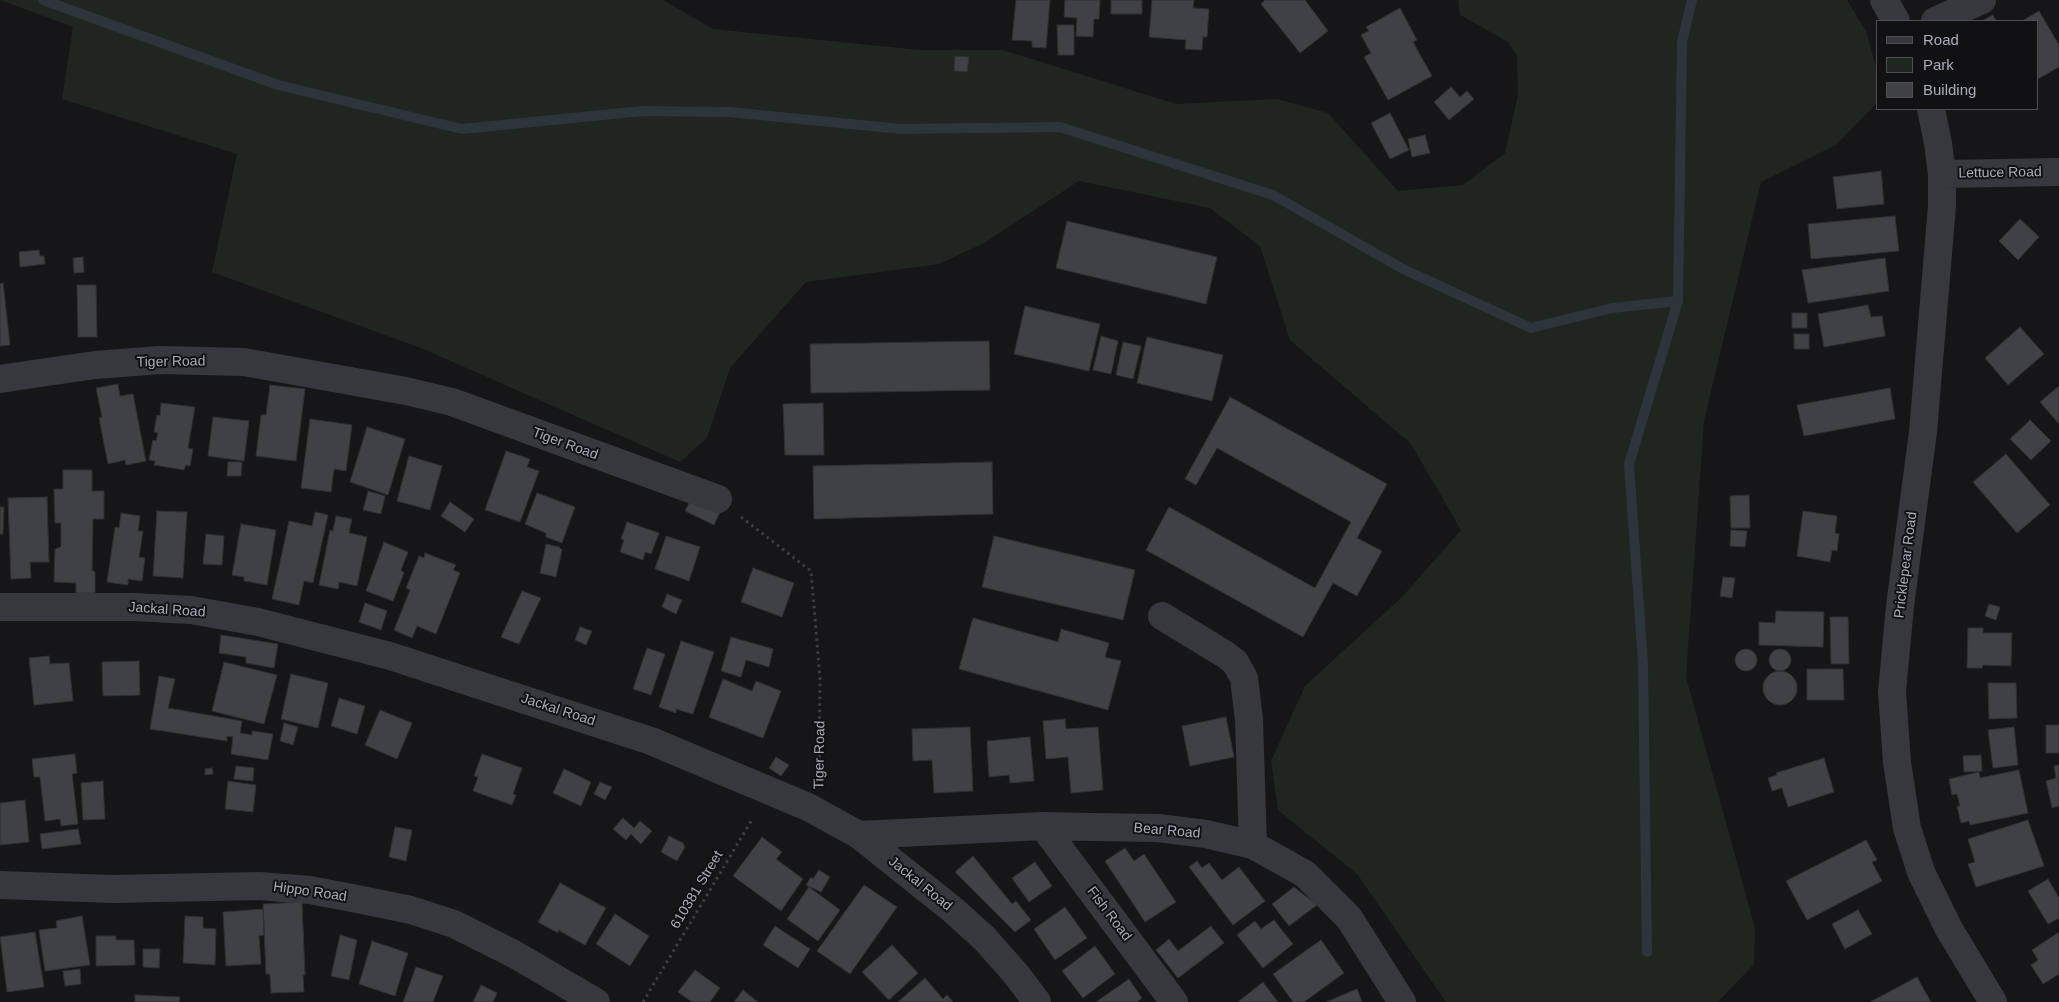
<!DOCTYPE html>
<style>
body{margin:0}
#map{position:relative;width:2059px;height:1002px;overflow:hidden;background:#161618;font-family:Arial,sans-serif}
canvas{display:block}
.legend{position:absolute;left:1876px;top:20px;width:162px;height:90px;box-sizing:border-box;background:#111113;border:1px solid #4d4f55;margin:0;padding:6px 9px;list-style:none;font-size:15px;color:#a8adb8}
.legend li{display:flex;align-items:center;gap:10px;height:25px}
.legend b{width:25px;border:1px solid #4d4f55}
</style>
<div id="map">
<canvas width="2059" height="1002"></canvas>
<ul class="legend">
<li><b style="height:6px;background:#37383d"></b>Road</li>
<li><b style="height:14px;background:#1e261f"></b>Park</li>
<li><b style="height:14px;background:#404145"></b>Building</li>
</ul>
</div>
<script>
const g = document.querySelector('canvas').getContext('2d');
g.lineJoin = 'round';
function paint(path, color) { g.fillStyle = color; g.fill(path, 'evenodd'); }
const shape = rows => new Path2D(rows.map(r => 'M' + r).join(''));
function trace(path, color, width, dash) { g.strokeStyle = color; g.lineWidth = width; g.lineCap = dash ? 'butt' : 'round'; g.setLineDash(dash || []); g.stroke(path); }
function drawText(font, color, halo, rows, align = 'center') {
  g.font = font + ' Arial,sans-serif'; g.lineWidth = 4; g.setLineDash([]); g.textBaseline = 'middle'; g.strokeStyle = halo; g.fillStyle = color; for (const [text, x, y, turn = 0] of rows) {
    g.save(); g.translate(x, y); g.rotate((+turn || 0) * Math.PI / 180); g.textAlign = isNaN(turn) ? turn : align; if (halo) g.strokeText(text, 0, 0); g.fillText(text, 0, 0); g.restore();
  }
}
const green = shape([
 [0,0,663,0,713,29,919,50,1003,50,1176,104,1277,99,1328,113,1398,191,1463,185,1505,153,1518,95,1517,56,1508,42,1460,15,1458,0,1847,0,1866,31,1878,74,1878,102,1836,145,1761,182,1704,421,1686,677,1755,928,1754,964,1718,1002,1446,1002,1357,874,1278,810,1271,761,1305,686,1402,597,1461,530,1411,444,1290,340,1260,246,1210,208,1079,181,984,243,939,264,806,282,730,368,707,438,680,462,421,348,212,272,237,154,62,99,73,27]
]);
const stream = shape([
 [43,0,278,85,462,129,643,111,729,112,901,129,1060,127,1273,195,1403,269,1531,328,1612,308,1678,301],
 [1647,952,1643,664,1629,464,1678,301,1682,42,1692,0]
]);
const building = shape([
 [1016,0,1050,0,1046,48,1032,47,1032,41,1012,40,1016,0],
 [1065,0,1100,0,1099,19,1094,19,1093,37,1076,36,1077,18,1064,17,1065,0],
 [1111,0,1142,0,1142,14,1111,14,1111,0],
 [1152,0,1194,0,1193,8,1209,9,1207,37,1203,37,1202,50,1185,49,1186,40,1149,37,1152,0],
 [1265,0,1305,0,1328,31,1300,53,1261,4,1265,0],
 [1400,8,1417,40,1413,42,1432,76,1388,100,1364,57,1371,53,1361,35,1369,31,1366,27,1400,8],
 [2039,11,2059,45,2059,67,2038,79,2038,21,2022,21,2039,11],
 [1993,15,1996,21,1984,21,1983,20,1993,15],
 [1057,25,1074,25,1074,55,1058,55,1057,25],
 [955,56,969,57,967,72,954,71,955,56],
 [1451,87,1460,97,1467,91,1474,99,1449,120,1434,102,1451,87],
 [1390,113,1409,150,1390,159,1371,123,1390,113],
 [1425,135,1430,153,1412,157,1408,139,1425,135],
 [1881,171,1884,204,1837,209,1833,177,1881,171],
 [1895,216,1899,251,1811,259,1808,224,1895,216],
 [2020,219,2039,237,2018,260,1999,241,2020,219],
 [1067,221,1217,257,1206,304,1056,268,1067,221],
 [39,250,40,256,44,256,45,264,20,267,19,252,39,250],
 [83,257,84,272,74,273,73,258,83,257],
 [1885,258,1889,291,1808,303,1802,270,1885,258],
 [3,283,10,345,0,346,0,284,3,283],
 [77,285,96,285,97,337,78,337,77,285],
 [1868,305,1871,317,1882,316,1885,336,1824,347,1818,314,1868,305],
 [1025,306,1100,324,1089,371,1014,354,1025,306],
 [1792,313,1807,313,1807,328,1792,328,1792,313],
 [2020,327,2044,354,2008,385,1985,358,2020,327],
 [1794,334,1809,334,1809,349,1794,349,1794,334],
 [1101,336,1118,341,1111,374,1093,370,1101,336],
 [1147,337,1223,355,1212,401,1137,383,1147,337],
 [989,341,990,390,811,393,810,344,989,341],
 [1123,342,1141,346,1133,379,1116,375,1123,342],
 [118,384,120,396,133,394,146,461,126,465,125,460,108,464,99,418,102,417,96,388,118,384],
 [270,385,305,389,296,461,256,456,261,415,266,415,270,385],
 [2059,386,2059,424,2040,402,2059,386],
 [1890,388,1895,419,1804,436,1797,405,1890,388],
 [1230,397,1387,484,1357,538,1382,551,1357,596,1333,583,1303,637,1146,550,1169,507,1315,588,1351,522,1217,448,1196,485,1185,479,1230,397],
 [161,403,195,407,188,448,193,449,190,466,186,465,184,470,154,465,155,461,149,460,153,440,156,441,158,433,154,432,157,415,160,416,161,403],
 [823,403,824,455,785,455,783,404,823,403],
 [213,417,249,421,244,461,208,456,213,417],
 [310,419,352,425,346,471,334,469,331,492,301,488,310,419],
 [2030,420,2051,441,2031,460,2010,439,2030,420],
 [367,427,405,439,388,495,350,482,367,427],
 [506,451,530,459,527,467,539,471,520,522,485,510,506,451],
 [2006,454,2050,505,2017,533,1973,482,2006,454],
 [409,456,442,466,430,510,397,501,409,456],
 [228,462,242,462,241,476,227,476,228,462],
 [992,462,993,514,814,519,813,466,992,462],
 [63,470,92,470,92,491,104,491,104,519,93,519,92,570,95,572,95,593,76,593,76,583,54,582,55,549,61,547,61,523,55,523,54,489,63,489,63,470],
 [368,491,385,496,381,514,363,510,368,491],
 [537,493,575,507,562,543,546,537,546,533,525,524,537,493],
 [1749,495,1750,528,1731,528,1730,496,1749,495],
 [693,496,721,510,714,525,685,511,693,496],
 [47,497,49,562,30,562,31,578,11,579,8,498,47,497],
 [450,502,474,519,465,532,441,516,450,502],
 [0,507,4,507,3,534,0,534,0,507],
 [157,511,187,512,183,578,153,576,157,511],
 [1803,511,1837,516,1835,533,1839,534,1837,551,1832,550,1830,562,1797,556,1803,511],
 [315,512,328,515,313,583,304,581,299,605,272,599,289,521,312,526,315,512],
 [121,513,140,516,138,531,143,531,139,557,145,558,142,581,128,579,128,585,107,582,115,527,119,528,121,513],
 [336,516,352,519,349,533,367,537,357,586,339,582,338,589,319,585,330,530,333,531,336,516],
 [627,522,659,533,651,554,645,552,643,560,620,552,624,540,621,539,627,522],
 [241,524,276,530,267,585,244,581,244,577,232,575,241,524],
 [1731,530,1747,531,1745,547,1730,546,1731,530],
 [206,534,224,536,222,565,203,564,206,534],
 [666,536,700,547,689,581,655,569,666,536],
 [994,536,1135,570,1123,620,982,587,994,536],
 [384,542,408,552,401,570,404,573,393,601,366,591,384,542],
 [546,544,559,547,562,550,556,577,540,573,546,544],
 [425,553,456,565,453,570,460,573,436,634,417,626,412,638,394,630,410,590,406,588,419,556,424,558,425,553],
 [753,568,794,583,782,617,741,602,753,568],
 [1723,577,1735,578,1732,598,1720,596,1723,577],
 [522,591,541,598,519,644,501,637,522,591],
 [667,594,682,600,676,614,662,607,667,594],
 [365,603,387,611,381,630,359,622,365,603],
 [1989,604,2000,607,1996,620,1985,616,1989,604],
 [1776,611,1824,612,1823,647,1759,645,1759,622,1775,623,1776,611],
 [1830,617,1848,617,1849,664,1831,664,1830,617],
 [973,618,1058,642,1061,629,1109,643,1105,657,1121,661,1108,710,959,669,973,618],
 [580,627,592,631,586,645,575,640,580,627],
 [1968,628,1983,628,1983,633,2012,633,2011,666,1983,665,1982,668,1967,668,1968,628],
 [221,635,278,644,274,668,246,663,246,657,219,653,221,635],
 [731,637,773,649,769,667,746,660,741,677,721,671,731,637],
 [681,641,714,652,693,714,676,709,676,713,659,707,681,641],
 [647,648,665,654,651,695,633,689,647,648],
 '1769 660a11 11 0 1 1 22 0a11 11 0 1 1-22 0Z',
 '1735 660a11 11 0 1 1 22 0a11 11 0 1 1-22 0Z',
 [49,656,50,664,69,663,73,701,34,705,29,658,49,656],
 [139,661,140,695,103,696,102,662,139,661],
 [224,662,277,675,264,724,212,711,224,662],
 [1807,669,1843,669,1844,700,1807,700,1807,669],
 '1763 688a17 17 0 1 1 34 0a17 17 0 1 1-34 0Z',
 [291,674,328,683,318,728,281,719,291,674],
 [159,676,175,679,168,708,242,721,240,733,252,735,252,731,273,734,268,760,231,754,233,737,227,736,227,741,150,729,159,676],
 [723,679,752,691,756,681,781,691,763,738,709,717,723,679],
 [1988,683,2016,683,2017,718,1989,719,1988,683],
 [339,698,365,706,357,734,331,726,339,698],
 [380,710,412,723,397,759,365,745,380,710],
 [1226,717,1234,757,1190,766,1182,726,1226,717],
 [1065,719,1066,729,1098,727,1103,790,1071,793,1068,757,1046,759,1043,721,1065,719],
 [284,723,298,727,293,745,280,741,284,723],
 [2046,725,2059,725,2059,753,2046,753,2046,725],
 [970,727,973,791,934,793,932,760,913,761,912,729,970,727],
 [2014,727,2018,765,1993,768,1988,730,2014,727],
 [1030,737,1034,781,1010,783,1009,775,989,777,987,741,1030,737],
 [75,754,77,773,72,774,78,824,61,826,60,819,45,821,40,777,34,777,32,759,75,754],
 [482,754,522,768,513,794,516,795,512,805,473,791,478,777,474,776,482,754],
 [1981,755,1982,771,1964,772,1963,756,1981,755],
 [776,757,789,765,781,776,769,768,776,757],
 [1824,758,1834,792,1788,807,1782,788,1772,791,1768,778,1777,775,1776,773,1824,758],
 [2059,765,2059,806,2052,808,2046,781,2056,778,2054,766,2059,765],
 [236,766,254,768,253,781,234,779,236,766],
 [212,768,213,774,205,775,205,769,212,768],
 [564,769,591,782,581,806,553,793,564,769],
 [2019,770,2028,813,1970,825,1969,821,1961,823,1957,806,1960,806,1957,794,1952,795,1949,779,1979,772,1980,778,2019,770],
 [103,781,105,819,83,820,81,783,103,781],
 [228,781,256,785,253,812,225,809,228,781],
 [600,782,612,787,605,800,594,794,600,782],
 [25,800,29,842,0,845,0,803,25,800],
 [623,818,634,828,640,821,652,831,641,844,631,834,626,840,613,829,623,818],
 [2028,820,2044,866,1976,887,1968,864,1975,862,1968,839,2028,820],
 [395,827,412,830,406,861,389,857,395,827],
 [78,829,81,844,42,849,40,834,78,829],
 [669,836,683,843,685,847,677,861,661,852,669,836],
 [762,837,782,852,776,859,803,879,781,911,733,876,762,837],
 [1866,840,1877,860,1872,862,1882,881,1807,920,1786,881,1866,840],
 [1125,848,1134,861,1144,854,1176,902,1145,922,1105,861,1125,848],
 [973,856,1012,904,1016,901,1031,920,1015,932,955,872,973,856],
 [1197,861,1202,868,1209,863,1222,880,1239,867,1265,901,1233,925,1189,867,1197,861],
 [1035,862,1052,886,1029,902,1012,878,1035,862],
 [819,870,830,877,821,892,806,885,811,877,813,879,819,870],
 [2048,879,2059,898,2059,918,2048,924,2028,891,2048,879],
 [560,883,606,908,585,945,558,930,558,933,538,922,560,883],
 [864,885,897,907,850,974,817,951,864,885],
 [809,887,840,910,818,941,787,919,809,887],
 [1294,887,1317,905,1289,926,1272,904,1294,887],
 [302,902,305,975,303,975,304,992,271,993,270,974,266,974,263,904,302,902],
 [1065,907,1087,938,1055,960,1034,929,1065,907],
 [263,909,264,935,259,936,261,964,226,966,223,912,263,909],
 [1858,910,1872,934,1845,949,1832,924,1858,910],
 [615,914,649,936,630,966,596,944,615,914],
 [82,916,90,965,45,971,39,930,57,928,56,921,82,916],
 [185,916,203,917,203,928,216,929,215,965,183,963,185,916],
 [1274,920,1293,944,1263,968,1237,935,1255,921,1261,929,1274,920],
 [775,926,810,949,798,968,763,945,775,926],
 [1211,926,1224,943,1178,978,1156,950,1169,939,1178,951,1211,926],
 [35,932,44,987,7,992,0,937,35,932],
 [2059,932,2059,974,2043,984,2031,965,2038,960,2032,950,2059,932],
 [340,935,357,940,349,980,331,976,340,935],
 [96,936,116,936,116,940,134,940,135,965,96,966,96,936],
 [1321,940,1344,973,1304,1002,1293,1002,1273,974,1321,940],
 [372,941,408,953,395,996,359,984,372,941],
 [892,945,918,973,889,1000,862,972,892,945],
 [1095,946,1115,974,1083,998,1062,971,1095,946],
 [143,949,160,949,159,968,143,967,143,949],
 [416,967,443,976,433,1002,403,1002,416,967],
 [80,969,81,984,65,986,63,971,80,969],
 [695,970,720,988,710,1002,692,1002,678,992,695,970],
 [1917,977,1931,1002,1870,1002,1917,977],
 [925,978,943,999,947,995,953,1002,898,1002,925,978],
 [1129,979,1142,998,1137,1002,1096,1002,1129,979],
 [1263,982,1278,1002,1238,1002,1263,982],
 [481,985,497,993,493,1002,473,1002,481,985],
 [1357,989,1362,1002,1326,1002,1357,989],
 [743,990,758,1002,734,1002,743,990],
 [135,995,180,997,179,1002,135,1002,135,995]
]);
const path = shape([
 [741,517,811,571,820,678,819,779],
 [643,1002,753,818]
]);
const minor = shape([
 [1884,0,1896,21],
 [1935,21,1982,0],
 [1931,109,1938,143,1942,174,1942,206,1923,432,1900,606,1892,692,1897,762,1907,828,1921,872,1949,929,1993,1002],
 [1942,174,2059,172],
 [0,379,95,365,160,360,244,362,406,391,452,402,718,499],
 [0,607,134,607,191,610,258,622,390,656,651,741,808,807,859,835,953,910,984,938,1016,974,1037,1002],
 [1162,616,1226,655,1235,662,1244,678,1249,720,1253,845],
 [1043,826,1174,1002],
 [859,835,1043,826,1093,827,1158,828,1206,834,1253,845,1305,874,1349,918,1402,1002],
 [0,885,112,889,259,886,310,890,352,898,411,910,454,924,514,954,596,1002]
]);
const streetNames = [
 ["Lettuce Road",2000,173,-1],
 ["Tiger Road",171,362,-1],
 ["Tiger Road",565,444,20],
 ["Pricklepear Road",1906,565,-83],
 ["Jackal Road",167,610,4],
 ["Jackal Road",558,710,18],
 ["Tiger Road",820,755,-89],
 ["Bear Road",1167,831,5],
 ["Jackal Road",920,884,39],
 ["610381 Street",697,890,-59],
 ["Hippo Road",310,892,8],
 ["Fish Road",1109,914,53]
];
paint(green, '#1e261f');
trace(stream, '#2c353c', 10);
paint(building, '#404145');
trace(building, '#303034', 1);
trace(path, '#3d3f44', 3, [2.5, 4]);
trace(minor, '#37383d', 28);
drawText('14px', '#a8adb8', '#111113', streetNames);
</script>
